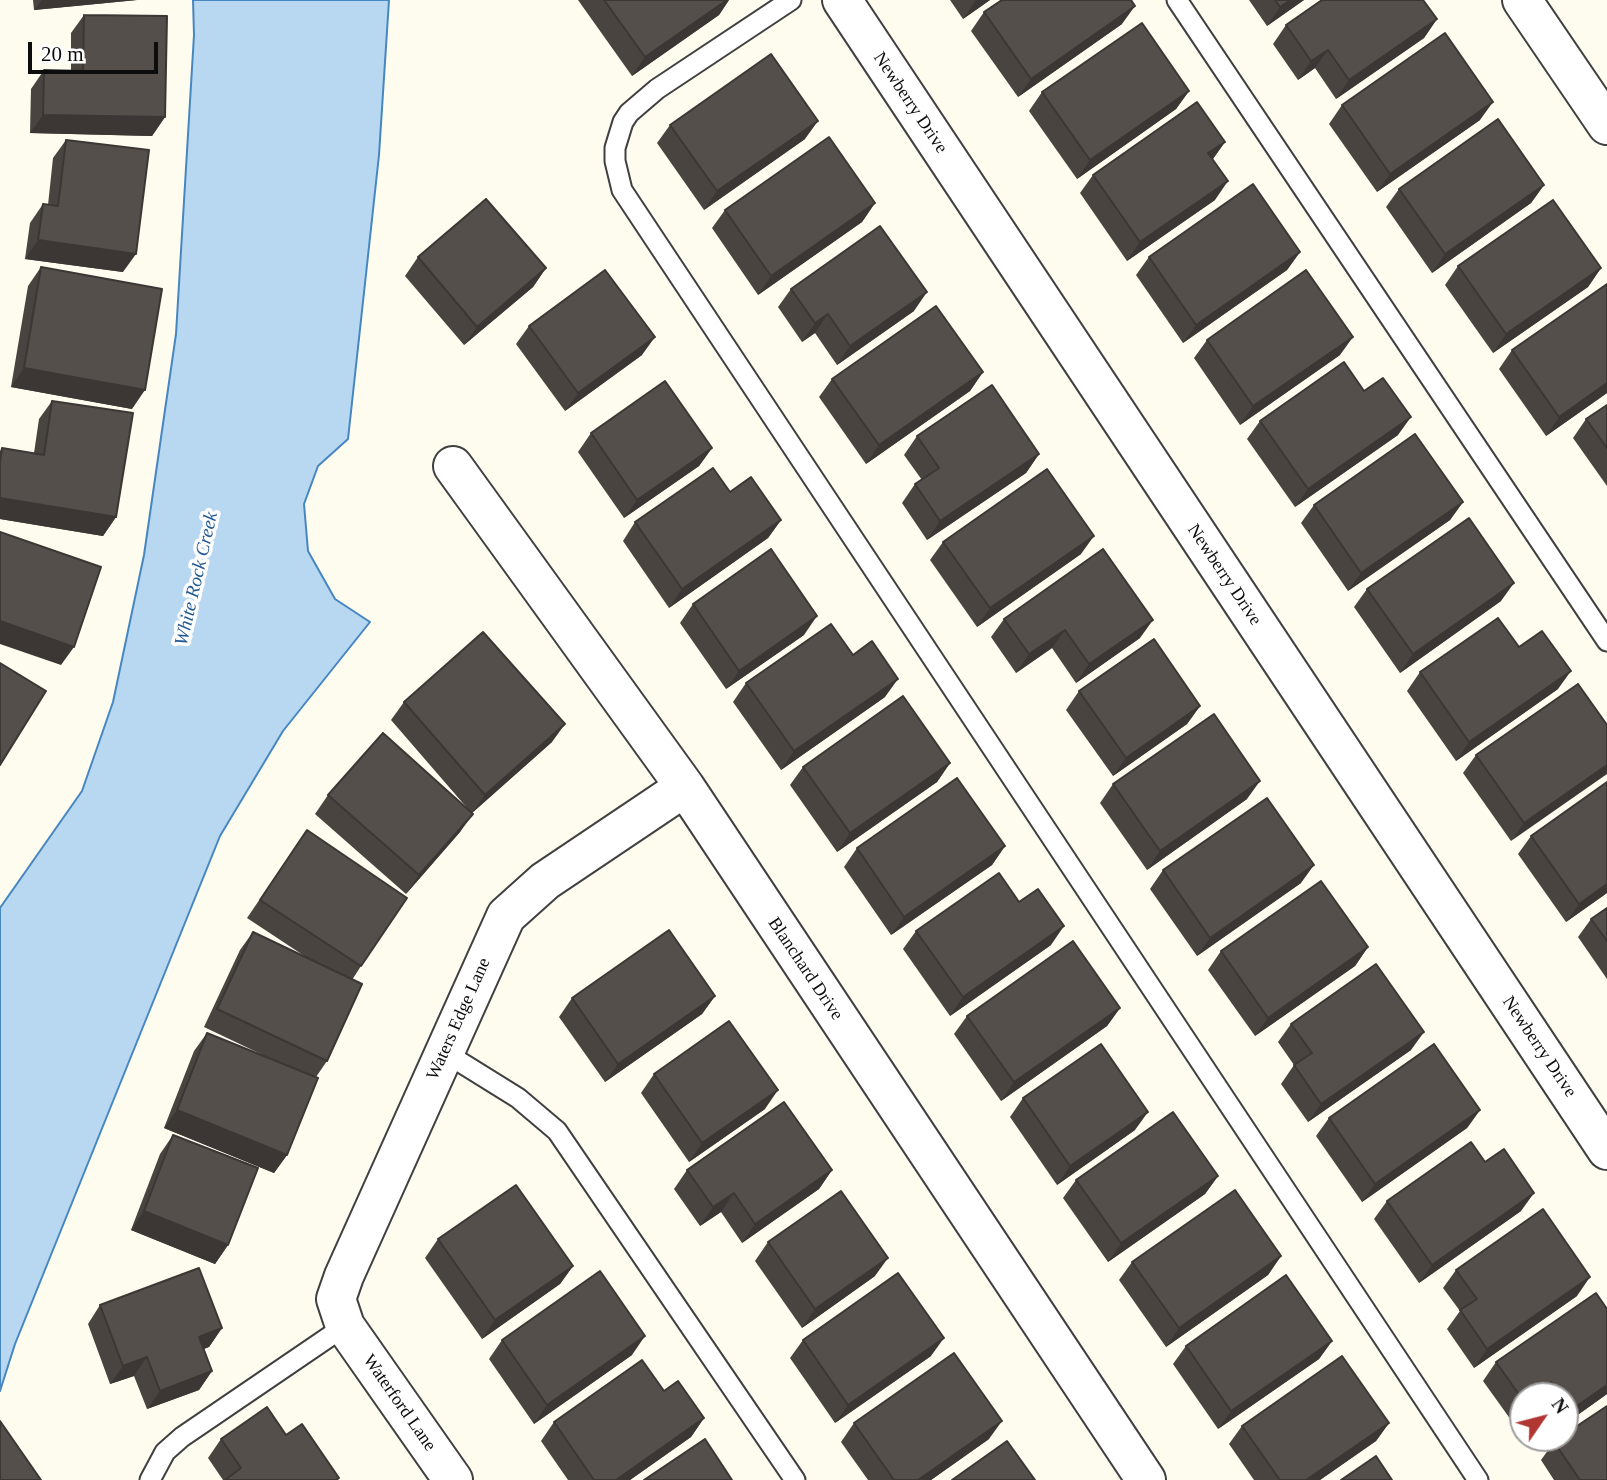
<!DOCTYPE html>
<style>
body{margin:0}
#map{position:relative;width:1607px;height:1480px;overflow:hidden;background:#fdfcef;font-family:Georgia,serif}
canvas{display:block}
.north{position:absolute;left:1509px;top:1382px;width:70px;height:70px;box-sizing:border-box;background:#fff;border:2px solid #9e9e9e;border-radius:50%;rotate:55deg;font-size:19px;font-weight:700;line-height:28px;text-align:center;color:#0d0d0d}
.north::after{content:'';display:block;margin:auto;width:24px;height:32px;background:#b03632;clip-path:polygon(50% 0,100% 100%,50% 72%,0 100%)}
.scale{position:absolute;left:28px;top:42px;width:130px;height:32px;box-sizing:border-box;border:4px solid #0d0d0d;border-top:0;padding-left:9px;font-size:21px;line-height:24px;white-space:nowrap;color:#0d0d0d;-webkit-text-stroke:5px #fff;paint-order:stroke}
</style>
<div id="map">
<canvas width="1607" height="1480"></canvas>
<div class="north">N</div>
<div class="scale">20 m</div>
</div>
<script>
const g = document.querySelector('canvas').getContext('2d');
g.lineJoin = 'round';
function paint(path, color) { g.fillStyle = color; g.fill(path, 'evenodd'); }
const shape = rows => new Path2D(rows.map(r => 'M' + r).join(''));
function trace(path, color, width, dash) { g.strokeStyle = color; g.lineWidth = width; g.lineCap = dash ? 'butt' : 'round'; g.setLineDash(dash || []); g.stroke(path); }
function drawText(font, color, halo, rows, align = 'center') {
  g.font = font + ' Georgia,serif'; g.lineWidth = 7; g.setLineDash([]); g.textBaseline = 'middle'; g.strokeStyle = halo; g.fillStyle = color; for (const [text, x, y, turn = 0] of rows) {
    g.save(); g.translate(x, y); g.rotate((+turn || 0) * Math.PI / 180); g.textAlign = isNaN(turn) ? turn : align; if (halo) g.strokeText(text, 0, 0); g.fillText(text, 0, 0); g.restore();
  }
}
const water = shape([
 [193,0,389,0,379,155,348,439,318,466,304,504,308,551,335,599,370,622,283,731,220,836,15,1344,0,1391,0,908,82,791,113,702,144,555,176,334,194,35,193,0]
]);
const service = shape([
 [791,0,657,89,629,113,623,122,615,148,615,161,622,190,1478,1480],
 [1177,0,1607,641],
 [444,1052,518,1098,557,1131,795,1480],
 [150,1480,165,1452,182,1437,345,1326]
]);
const minor = shape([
 [842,0,1607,1150],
 [1522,0,1607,125],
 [453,466,685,787,1146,1480],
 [453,1480,345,1326,336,1299,344,1276,506,916,545,881,685,787]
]);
const wall = shape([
 [33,0,137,0,34,10],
 [578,0,729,0,719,15,632,76],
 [950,0,990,0,963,19],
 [1249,0,1304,0,1267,26],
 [984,12,1122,24,1018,97,971,31],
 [84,15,165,117,152,136,30,133,31,89,44,70,71,71,71,33],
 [1437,19,1424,38,1336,99,1315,68,1298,80,1273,44,1286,25],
 [1189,91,1176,109,1077,179,1029,111,1042,92],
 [1342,105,1480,120,1377,192,1329,124],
 [670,125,805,139,704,210,657,143],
 [66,140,123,272,25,259,30,223,43,204,48,205,53,158],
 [1225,142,1213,159,1215,200,1127,261,1080,193,1093,175],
 [1544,185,1531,203,1432,273,1386,207,1399,189],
 [875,203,862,222,758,295,712,228,725,210],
 [1300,252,1287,270,1183,343,1136,275,1149,257],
 [418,257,546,268,533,287,464,345,405,276],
 [1458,266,1601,268,1588,287,1493,353,1445,285],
 [41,267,132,409,11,387,28,286],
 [1607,284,1607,393,1546,436,1499,369,1512,350],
 [791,289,914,311,837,365,815,333,802,342,778,307],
 [529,326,642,355,565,411,516,344],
 [1207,340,1340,355,1240,425,1194,358],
 [983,372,970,391,866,464,819,397,832,379],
 [52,401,116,517,103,536,0,519,0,451,2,448,34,453,39,419],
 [1607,405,1607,486,1573,438,1586,419],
 [1260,421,1398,435,1295,507,1247,439],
 [591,433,712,448,699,466,624,518,578,452],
 [917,436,1039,454,1026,473,927,540,902,503,915,484,922,480,904,455],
 [730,492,781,520,768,538,669,608,623,541,635,522],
 [1463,502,1450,520,1348,591,1301,523,1314,505],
 [943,542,1081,554,977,627,930,560],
 [1367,589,1501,601,1400,673,1354,607],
 [693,604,804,635,726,689,680,623],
 [1004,619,1140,638,1076,683,1052,648,1016,673,991,637],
 [1519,647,1558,689,1456,761,1407,691,1420,672],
 [853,655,885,697,781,770,733,702,746,683],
 [1079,691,1200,706,1187,724,1113,776,1066,710],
 [404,702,552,742,472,813,460,832,406,894,315,814,328,795,468,809,391,720],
 [1607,725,1511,841,1463,773,1476,755],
 [950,763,937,782,837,852,790,785,803,767],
 [1607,782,1607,893,1566,922,1518,854,1531,836],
 [1113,784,1247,799,1147,870,1100,803],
 [307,830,361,966,352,980,327,1061,316,1077,287,1155,274,1173,164,1128,194,1051,207,1033,265,1056,204,1027,240,950,253,932,309,959,247,918],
 [1005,846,992,865,891,935,844,867,857,848],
 [1163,870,1301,883,1197,956,1150,889],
 [1019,902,1051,945,950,1016,903,949,916,931],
 [1607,908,1607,979,1578,937,1591,919],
 [1368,947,1355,966,1255,1036,1208,970,1221,951],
 [715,996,702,1014,605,1082,559,1017,572,998],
 [1120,1008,1107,1026,1001,1101,954,1034,967,1016],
 [1291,1024,1411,1050,1308,1122,1281,1084,1294,1065,1278,1042],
 [654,1074,765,1109,689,1162,641,1093],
 [1023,1098,1135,1130,1057,1185,1010,1117],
 [1480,1110,1467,1128,1362,1202,1316,1136,1329,1118],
 [173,1135,228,1245,215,1264,131,1230,160,1154],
 [687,1170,832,1170,819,1189,742,1243,721,1212,700,1226,674,1189],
 [1218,1176,1205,1194,1108,1262,1063,1198,1076,1180],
 [1387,1201,1521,1211,1419,1283,1374,1219],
 [438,1239,573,1266,560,1284,482,1339,425,1258],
 [768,1242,875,1276,802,1328,755,1261],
 [1281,1256,1268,1275,1166,1347,1119,1280,1132,1262],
 [1456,1270,1577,1296,1474,1368,1447,1329,1460,1311,1443,1288],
 [100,1305,222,1328,209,1347,203,1349,212,1371,199,1390,147,1409,134,1376,110,1384,88,1324],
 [1607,1309,1607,1394,1565,1424,1565,1396,1523,1396,1523,1411,1511,1420,1483,1381,1496,1362],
 [502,1340,632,1355,534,1424,489,1359],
 [803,1340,931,1356,835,1423,790,1358],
 [1332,1341,1319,1359,1218,1429,1173,1364,1186,1346],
 [664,1391,704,1418,691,1437,630,1480,568,1480,541,1441,554,1422],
 [854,1423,989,1439,931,1480,868,1480,841,1442],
 [1389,1423,1376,1441,1320,1480,1254,1480,1229,1444,1242,1426],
 [286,1435,337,1480,223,1480,208,1458,221,1439],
 [1554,1442,1607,1480,1554,1480,1541,1460]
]);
const shadedWall = shape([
 [42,0,137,0,34,10],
 [727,0,729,0,719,15,632,76,645,57],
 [976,0,990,0,963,19],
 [1291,0,1304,0,1267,26,1280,7],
 [1135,6,1122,24,1018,97,1031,79],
 [1437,19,1424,38,1336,99,1349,80],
 [1328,50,1315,68,1298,80,1311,61],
 [1189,91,1176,109,1077,179,1090,160],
 [1493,102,1480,120,1377,192,1390,174],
 [43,115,165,117,152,136,30,133],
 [818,121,805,139,704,210,717,191],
 [1225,142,1212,160,1208,153],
 [1228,181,1215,200,1127,261,1140,242],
 [1544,185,1531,203,1432,273,1445,254],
 [875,203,862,222,758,295,771,276],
 [38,240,136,254,123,272,25,259],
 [1300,252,1287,270,1183,343,1196,325],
 [546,268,533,287,464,345,477,327],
 [1601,268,1588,287,1493,353,1506,334],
 [927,292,914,311,837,365,850,346],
 [828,314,815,333,802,342,815,323],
 [655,337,642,355,565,411,578,393],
 [1353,337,1340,355,1240,425,1253,406],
 [24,368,145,390,132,409,11,387],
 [983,372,970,391,866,464,879,445],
 [1607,383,1607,393,1546,436,1559,417],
 [1411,417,1398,435,1295,507,1308,489],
 [712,448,699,466,624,518,637,500],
 [1039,454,1026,473,927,540,940,521],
 [0,498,116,517,103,536,0,519],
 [1463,502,1450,520,1348,591,1361,573],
 [781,520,768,538,669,608,682,589],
 [1094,536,1081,554,977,627,990,608],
 [1514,583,1501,601,1400,673,1413,654],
 [817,616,804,635,726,689,739,671],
 [1153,620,1140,638,1076,683,1089,664],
 [0,621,74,647,61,665,0,644],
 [1065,630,1052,648,1016,673,1029,654],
 [1571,671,1558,689,1456,761,1469,742],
 [898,679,885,697,781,770,794,751],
 [1200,706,1187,724,1113,776,1126,758],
 [565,724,552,742,472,813,485,795],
 [950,763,937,782,837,852,850,833],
 [1607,765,1607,774,1511,841,1524,823],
 [1260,781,1247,799,1147,870,1160,851],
 [473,814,460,832,406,894,419,875],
 [1005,846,992,865,891,935,904,917],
 [1314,865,1301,883,1197,956,1210,938],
 [1607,884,1607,893,1566,922,1579,904],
 [1064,926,1051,945,950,1016,963,997],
 [1368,947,1355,966,1255,1036,1268,1018],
 [715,996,702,1014,605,1082,618,1064],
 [1120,1008,1107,1026,1001,1101,1014,1082],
 [1424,1032,1411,1050,1308,1122,1321,1104],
 [778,1090,765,1109,689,1162,702,1143],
 [177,1110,287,1155,274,1173,164,1128],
 [1480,1110,1467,1128,1362,1202,1375,1184],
 [1148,1112,1135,1130,1057,1185,1070,1166],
 [832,1170,819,1189,742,1243,755,1224],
 [1218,1176,1205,1194,1108,1262,1121,1243],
 [734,1193,721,1212,700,1226,713,1207],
 [1534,1193,1521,1211,1419,1283,1432,1265],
 [144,1211,228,1245,215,1264,131,1230],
 [1281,1256,1268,1275,1166,1347,1179,1328],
 [888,1258,875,1276,802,1328,815,1309],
 [573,1266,560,1284,482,1339,495,1320],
 [1590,1277,1577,1296,1474,1368,1487,1349],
 [222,1328,209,1347,186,1356,199,1337],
 [645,1336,632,1355,534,1424,547,1405],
 [944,1338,931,1356,835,1423,848,1405],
 [1332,1341,1319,1359,1218,1429,1231,1411],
 [147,1357,134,1376,110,1384,123,1366],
 [212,1371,199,1390,147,1409,160,1391],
 [1551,1382,1541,1396,1531,1396],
 [1607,1385,1607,1394,1565,1424,1565,1418,1571,1410],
 [1523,1402,1523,1411,1511,1420],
 [704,1418,691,1437,630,1480,616,1480],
 [1002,1421,989,1439,931,1480,918,1480],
 [1389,1423,1376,1441,1320,1480,1306,1480]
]);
const building = shape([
 [604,0,727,0,645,57,604,0],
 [1002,0,1131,0,1135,6,1031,79,984,12,1002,0],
 [1275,0,1291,0,1280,7,1275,0],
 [1322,0,1423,0,1437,19,1349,80,1328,50,1311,61,1286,25,1322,0],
 [84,15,167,16,165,117,43,115,44,70,83,71,84,15],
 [1142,23,1189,91,1090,160,1042,92,1142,23],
 [1445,33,1493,102,1390,174,1342,105,1445,33],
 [771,54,818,121,717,191,670,125,771,54],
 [1197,102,1225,142,1208,153,1228,181,1140,242,1093,175,1197,102],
 [1498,119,1544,185,1445,254,1399,189,1498,119],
 [829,137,875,203,771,276,725,210,829,137],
 [66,140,149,150,136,254,38,240,43,204,58,206,66,140],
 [1253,184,1300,252,1196,325,1149,257,1253,184],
 [486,199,546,268,477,327,418,257,486,199],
 [1553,200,1601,268,1506,334,1458,266,1553,200],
 [880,226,927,292,850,346,828,314,815,323,791,289,880,226],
 [41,267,162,289,145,390,24,368,41,267],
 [605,270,655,337,578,393,529,326,605,270],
 [1306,270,1353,337,1253,406,1207,340,1306,270],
 [1607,284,1607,383,1559,417,1512,350,1607,284],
 [936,306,983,372,879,445,832,379,936,306],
 [1344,362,1364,391,1383,378,1411,417,1308,489,1260,421,1344,362],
 [665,381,712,448,637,500,591,433,665,381],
 [992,385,1039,454,940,521,915,484,939,468,917,436,992,385],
 [52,401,133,413,116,517,0,498,0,462,2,448,44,455,52,401],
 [1607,405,1607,448,1586,419,1607,405],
 [1415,434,1463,502,1361,573,1314,505,1415,434],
 [713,468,730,492,751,477,781,520,682,589,635,522,713,468],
 [1047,469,1094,536,990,608,943,542,1047,469],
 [1469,518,1514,583,1413,654,1367,589,1469,518],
 [0,532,101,567,74,647,0,621,0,532],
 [771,549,817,616,739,671,693,604,771,549],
 [1103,549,1153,620,1089,664,1065,630,1029,654,1004,619,1103,549],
 [1498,618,1519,647,1542,631,1571,671,1469,742,1420,672,1498,618],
 [831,624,853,655,872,641,898,679,794,751,746,683,831,624],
 [483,632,565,724,485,795,404,702,483,632],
 [1154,639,1200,706,1126,758,1079,691,1154,639],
 [0,663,46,691,0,765,0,663],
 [1578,684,1607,725,1607,765,1524,823,1476,755,1578,684],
 [903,696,950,763,850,833,803,767,903,696],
 [1214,714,1260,781,1160,851,1113,784,1214,714],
 [383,733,473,814,419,875,328,795,383,733],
 [957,778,1005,846,904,917,857,848,957,778],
 [1607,782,1607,884,1579,904,1531,836,1607,782],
 [1267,798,1314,865,1210,938,1163,870,1267,798],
 [307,830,407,898,361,966,260,900,307,830],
 [999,873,1019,902,1038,889,1064,926,963,997,916,931,999,873],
 [1321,881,1368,947,1268,1018,1221,951,1321,881],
 [1607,908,1607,941,1591,919,1607,908],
 [669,930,715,996,618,1064,572,998,669,930],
 [253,932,362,984,327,1061,217,1009,253,932],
 [1073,941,1120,1008,1014,1082,967,1016,1073,941],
 [1376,964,1424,1032,1321,1104,1294,1065,1312,1053,1291,1024,1376,964],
 [729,1021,778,1090,702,1143,654,1074,729,1021],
 [207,1033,318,1078,287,1155,177,1110,207,1033],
 [1101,1044,1148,1112,1070,1166,1023,1098,1101,1044],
 [1434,1044,1480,1110,1375,1184,1329,1118,1434,1044],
 [784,1102,832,1170,755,1224,734,1193,713,1207,687,1170,784,1102],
 [1173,1112,1218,1176,1121,1243,1076,1180,1173,1112],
 [173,1135,258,1168,228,1245,144,1211,173,1135],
 [1471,1142,1485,1162,1504,1149,1534,1193,1432,1265,1387,1201,1471,1142],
 [516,1185,573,1266,495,1320,438,1239,516,1185],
 [1235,1190,1281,1256,1179,1328,1132,1262,1235,1190],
 [841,1191,888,1258,815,1309,768,1242,841,1191],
 [1543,1209,1590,1277,1487,1349,1460,1310,1477,1299,1456,1270,1543,1209],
 [199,1268,222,1328,199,1337,212,1371,160,1391,147,1357,123,1366,100,1305,199,1268],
 [600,1271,645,1336,547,1405,502,1340,600,1271],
 [898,1273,944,1338,848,1405,803,1340,898,1273],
 [1286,1275,1332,1341,1231,1411,1186,1346,1286,1275],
 [1596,1293,1607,1309,1607,1385,1571,1410,1565,1402,1565,1396,1561,1396,1551,1382,1531,1396,1523,1396,1523,1400,1496,1362,1596,1293],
 [954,1353,1002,1421,918,1480,894,1480,854,1423,954,1353],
 [1342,1356,1389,1423,1306,1480,1280,1480,1242,1426,1342,1356],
 [642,1360,664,1391,678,1381,704,1418,616,1480,594,1480,554,1422,642,1360],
 [1607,1406,1607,1480,1580,1480,1554,1442,1560,1438,1565,1438,1565,1434,1607,1406],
 [267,1407,286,1435,302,1424,339,1478,336,1480,225,1480,241,1468,221,1439,267,1407],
 [0,1421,41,1480,0,1480,0,1421],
 [705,1439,732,1480,644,1480,705,1439],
 [1007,1441,1035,1480,952,1480,1007,1441],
 [1376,1456,1392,1480,1341,1480,1376,1456]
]);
const streetNames = [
 ["Newberry Drive",910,103,56],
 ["Newberry Drive",1224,575,56],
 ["Blanchard Drive",805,969,56],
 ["Waters Edge Lane",459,1019,-66],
 ["Newberry Drive",1539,1047,56],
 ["Waterford Lane",399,1403,55]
];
const waterNames = [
 ["White Rock Creek",197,579,-77]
];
paint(water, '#b8d7f0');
trace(water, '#4686c1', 2);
trace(service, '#404040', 23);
trace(minor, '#404040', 42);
trace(service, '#fff', 19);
trace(minor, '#fff', 38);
paint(wall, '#494440');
paint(shadedWall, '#3c3734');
paint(building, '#554f4b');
trace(building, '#3c3734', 2);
drawText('18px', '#0d0d0d', '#fff', streetNames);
drawText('italic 19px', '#225993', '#fff', waterNames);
</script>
